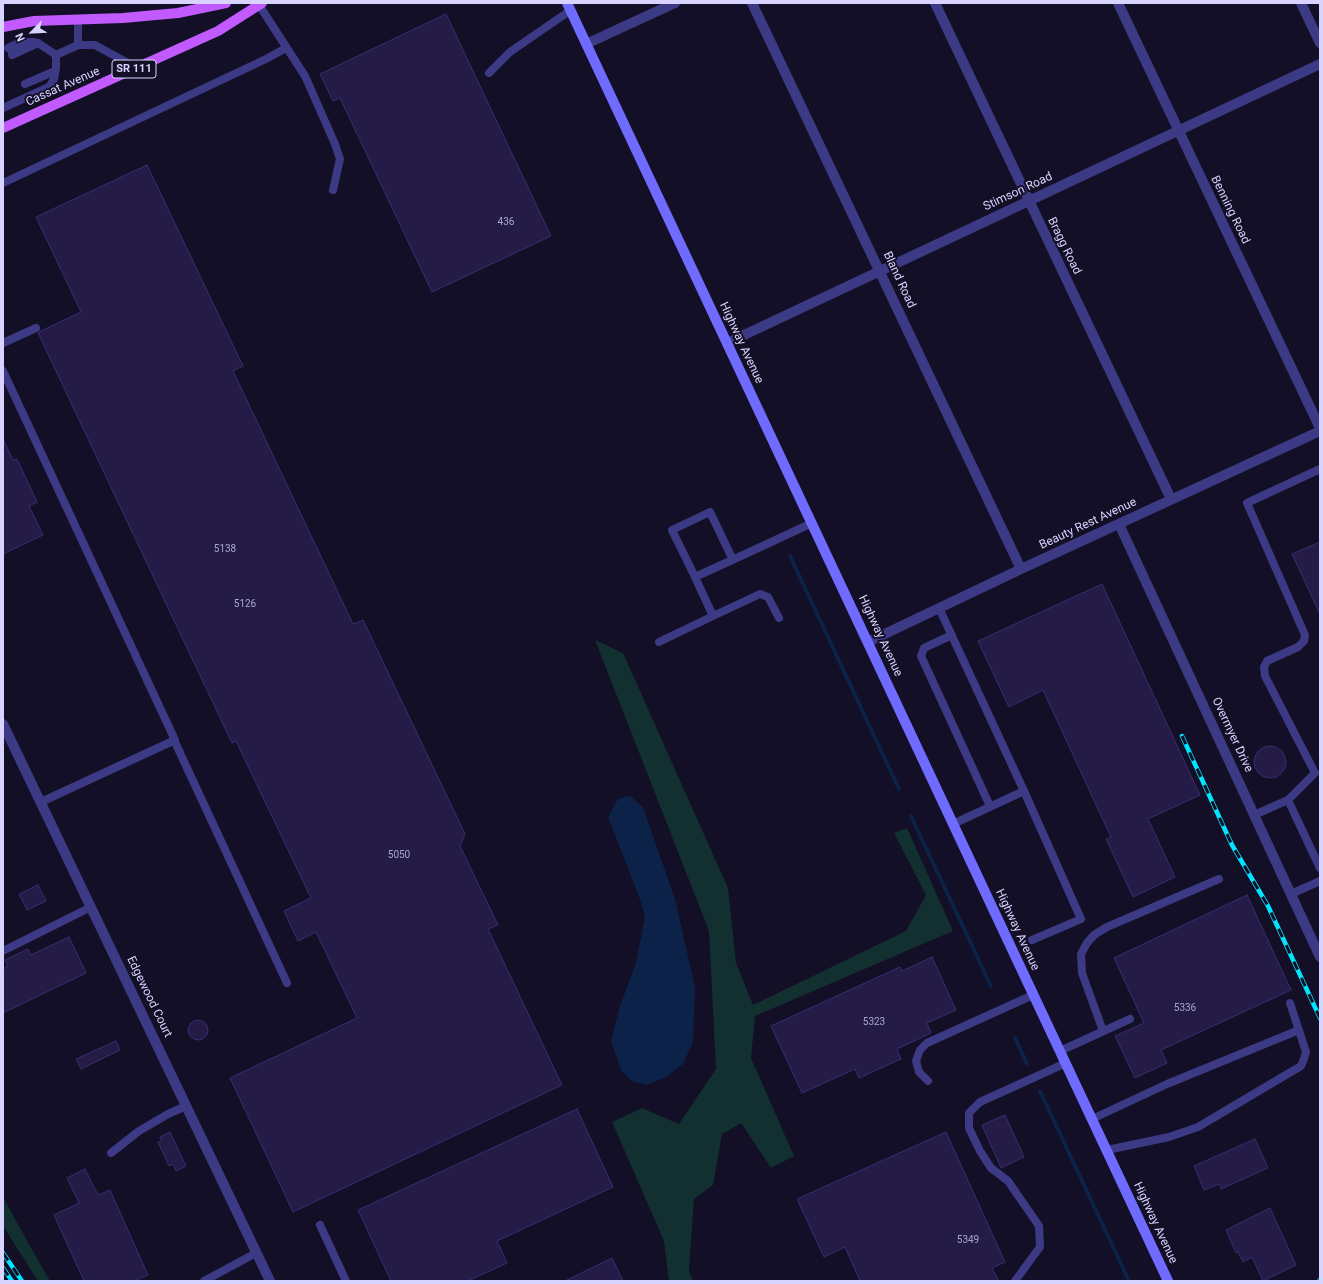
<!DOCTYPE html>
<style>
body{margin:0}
#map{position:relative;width:1323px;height:1284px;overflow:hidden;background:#130f26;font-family:Roboto,sans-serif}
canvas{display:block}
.frame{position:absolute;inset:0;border:4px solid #d9d4ff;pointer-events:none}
.north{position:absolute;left:12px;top:12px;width:40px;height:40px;-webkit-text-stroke:3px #130f26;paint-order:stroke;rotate:246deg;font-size:11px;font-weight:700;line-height:16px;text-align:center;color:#d9d4ff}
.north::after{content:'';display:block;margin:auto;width:14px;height:18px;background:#d9d4ff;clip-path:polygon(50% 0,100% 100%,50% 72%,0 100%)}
</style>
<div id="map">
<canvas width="1323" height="1284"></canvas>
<div class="frame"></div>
<div class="north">N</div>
</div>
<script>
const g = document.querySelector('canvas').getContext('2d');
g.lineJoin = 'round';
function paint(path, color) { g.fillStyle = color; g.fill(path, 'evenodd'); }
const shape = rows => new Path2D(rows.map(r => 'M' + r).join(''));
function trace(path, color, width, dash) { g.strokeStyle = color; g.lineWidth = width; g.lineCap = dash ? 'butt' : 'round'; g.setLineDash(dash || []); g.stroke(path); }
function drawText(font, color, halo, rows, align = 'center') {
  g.font = font + ' Roboto,sans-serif'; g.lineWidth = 4; g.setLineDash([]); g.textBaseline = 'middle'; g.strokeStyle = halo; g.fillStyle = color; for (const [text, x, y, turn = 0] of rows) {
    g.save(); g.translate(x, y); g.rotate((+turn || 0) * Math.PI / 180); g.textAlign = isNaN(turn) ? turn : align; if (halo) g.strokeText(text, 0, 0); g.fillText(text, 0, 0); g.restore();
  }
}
const green = shape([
 [595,640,623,653,728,888,736,963,753,1005,906,931,926,895,894,833,907,828,953,931,755,1016,751,1058,794,1156,771,1168,741,1123,722,1134,713,1185,694,1199,689,1270,693,1281,669,1281,664,1241,612,1122,642,1108,679,1124,716,1069,709,931],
 [3,1197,26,1239,50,1281,38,1281,3,1226]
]);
const water = shape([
 [630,796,643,807,675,899,695,988,693,1042,683,1064,666,1077,647,1085,631,1081,621,1070,611,1041,620,1006,636,963,645,917,641,902,608,817,618,799]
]);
const stream = shape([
 [790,556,899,789],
 [911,816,991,986],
 [1015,1038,1027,1064],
 [1040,1091,1129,1281]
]);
const building = shape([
 [446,14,551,236,432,292,340,98,333,101,320,74,446,14],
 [147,165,243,366,233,371,353,624,363,620,465,834,460,846,498,925,488,929,562,1085,293,1212,230,1078,357,1018,316,932,298,941,284,911,311,898,236,741,232,743,38,333,41,331,81,312,36,217,147,165],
 [3,439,13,460,17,459,37,502,29,506,43,535,3,554,3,439],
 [1320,542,1320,614,1292,554,1320,542],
 [1102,584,1200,795,1148,819,1175,877,1133,897,1106,839,1111,837,1043,690,1009,707,978,641,1102,584],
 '1254 762a16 16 0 1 1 32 0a16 16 0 1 1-32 0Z',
 [38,885,46,901,27,910,19,894,38,885],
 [1247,895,1291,990,1161,1050,1167,1063,1135,1078,1115,1036,1144,1023,1114,958,1247,895],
 [69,937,86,973,3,1013,3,969,8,966,5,960,28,949,31,955,69,937],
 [932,957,956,1010,927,1023,931,1033,897,1049,901,1059,859,1078,855,1069,802,1093,771,1026,900,967,902,971,932,957],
 '188 1030a10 10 0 1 1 20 0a10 10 0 1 1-20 0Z',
 [116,1041,120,1050,81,1069,76,1059,116,1041],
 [577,1109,613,1187,497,1241,507,1263,468,1281,391,1281,358,1210,577,1109],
 [1005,1115,1024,1157,1001,1168,982,1125,1005,1115],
 [170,1132,186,1166,176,1171,173,1164,169,1166,158,1142,162,1141,160,1137,170,1132],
 [946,1132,1005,1262,992,1268,999,1281,860,1281,845,1247,824,1257,797,1199,946,1132],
 [1255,1139,1268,1168,1221,1189,1219,1184,1204,1190,1194,1166,1255,1139],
 [85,1169,98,1195,110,1190,148,1275,134,1281,84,1281,54,1215,79,1203,67,1178,85,1169],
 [1270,1208,1296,1265,1263,1281,1252,1257,1243,1262,1238,1252,1236,1253,1226,1230,1270,1208],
 [612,1258,623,1281,565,1281,612,1258]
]);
const lane = shape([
 [259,5,305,76,335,144,340,159,333,190],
 [78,19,78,45],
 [8,48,21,42,34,42,41,45,56,55,78,45,95,45,137,68],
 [12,55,38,43],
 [489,73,510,52,571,10],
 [25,84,55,71],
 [3,108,49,87,54,79,56,68,56,55],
 [3,183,266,59,286,48],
 [3,343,36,328],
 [3,371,175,740,41,802],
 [733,560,710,512,672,530,695,577,754,550,812,523],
 [939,608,1024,791],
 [713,616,760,594,768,597,779,618],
 [952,635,924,648,921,656,990,806],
 [659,642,713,616,695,577],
 [174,740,287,983],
 [1288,800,1320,868],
 [1254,815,1288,800,1315,773,1265,676,1264,667,1267,661,1298,647,1304,641,1305,635,1247,503,1320,469],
 [953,824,1024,791,1081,919,1032,940],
 [1291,894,1320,881],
 [3,951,91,907],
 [1103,1031,1082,973,1081,954,1087,943,1094,935,1107,927,1219,879],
 [1060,1051,1130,1019],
 [928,1081,919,1072,916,1061,920,1050,927,1043,1033,995],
 [1092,1119,1167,1084,1299,1030],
 [1107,1150,1169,1137,1198,1127,1301,1066,1304,1059,1306,1052,1290,1003],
 [111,1153,139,1131,168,1114,186,1106],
 [320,1225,346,1281],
 [204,1281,256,1253],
 [1015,1281,1040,1247,1039,1226,1008,1181,991,1168,980,1151,969,1128,969,1113,980,1102,1066,1063]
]);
const street = shape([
 [752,3,1021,569],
 [935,3,1171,499],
 [1118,3,1320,428],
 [1301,3,1320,43],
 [586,44,675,3],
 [727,343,1320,64],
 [1119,524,1320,957],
 [868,642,1021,569,1320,431],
 [3,724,270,1281]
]);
const secondary = shape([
 [567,3,1168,1281]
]);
const primary = shape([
 [3,27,34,21,123,18,178,13,226,3],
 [3,128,218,31,262,3]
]);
const rail = shape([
 [1182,736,1232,845,1268,906,1320,1018],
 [3,1253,22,1281],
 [3,1268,12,1281],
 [1319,1281,1320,1280]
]);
const numberNames = [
 ["436",506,222],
 ["5138",225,549],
 ["5126",245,604],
 ["5050",399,855],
 ["5336",1185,1008],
 ["5323",874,1022],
 ["5349",968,1240]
];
const shields = [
 [134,69,44]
];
const shieldNames = [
 ["SR 111",134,69]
];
const streetNames = [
 ["Cassat Avenue",63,87,-24],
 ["Stimson Road",1018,192,-25],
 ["Benning Road",1230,210,64],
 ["Bragg Road",1064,246,64],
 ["Bland Road",899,280,65],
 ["Highway Avenue",741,343,65],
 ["Beauty Rest Avenue",1088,524,-25],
 ["Highway Avenue",880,636,65],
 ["Overmyer Drive",1232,735,65],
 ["Highway Avenue",1017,930,65],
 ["Edgewood Court",149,997,64],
 ["Highway Avenue",1155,1223,65]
];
paint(green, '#12302f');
paint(water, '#0c2248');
trace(stream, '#0c2248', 4);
paint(building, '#241b47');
trace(building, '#3b2d73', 1);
trace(lane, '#3d3a85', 8);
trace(street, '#3d3a85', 10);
trace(secondary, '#6f6bff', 10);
trace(primary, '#c25bff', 10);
trace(rail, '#00e5ff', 4.5);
trace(rail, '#130f26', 3, [9]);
drawText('10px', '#aca6d1', null, numberNames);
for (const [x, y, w] of shields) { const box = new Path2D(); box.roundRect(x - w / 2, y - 9, w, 18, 3); g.fillStyle = '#130f26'; g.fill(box); trace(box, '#d9d4ff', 1); }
drawText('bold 11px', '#d9d4ff', null, shieldNames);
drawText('12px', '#d9d4ff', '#130f26', streetNames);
</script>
